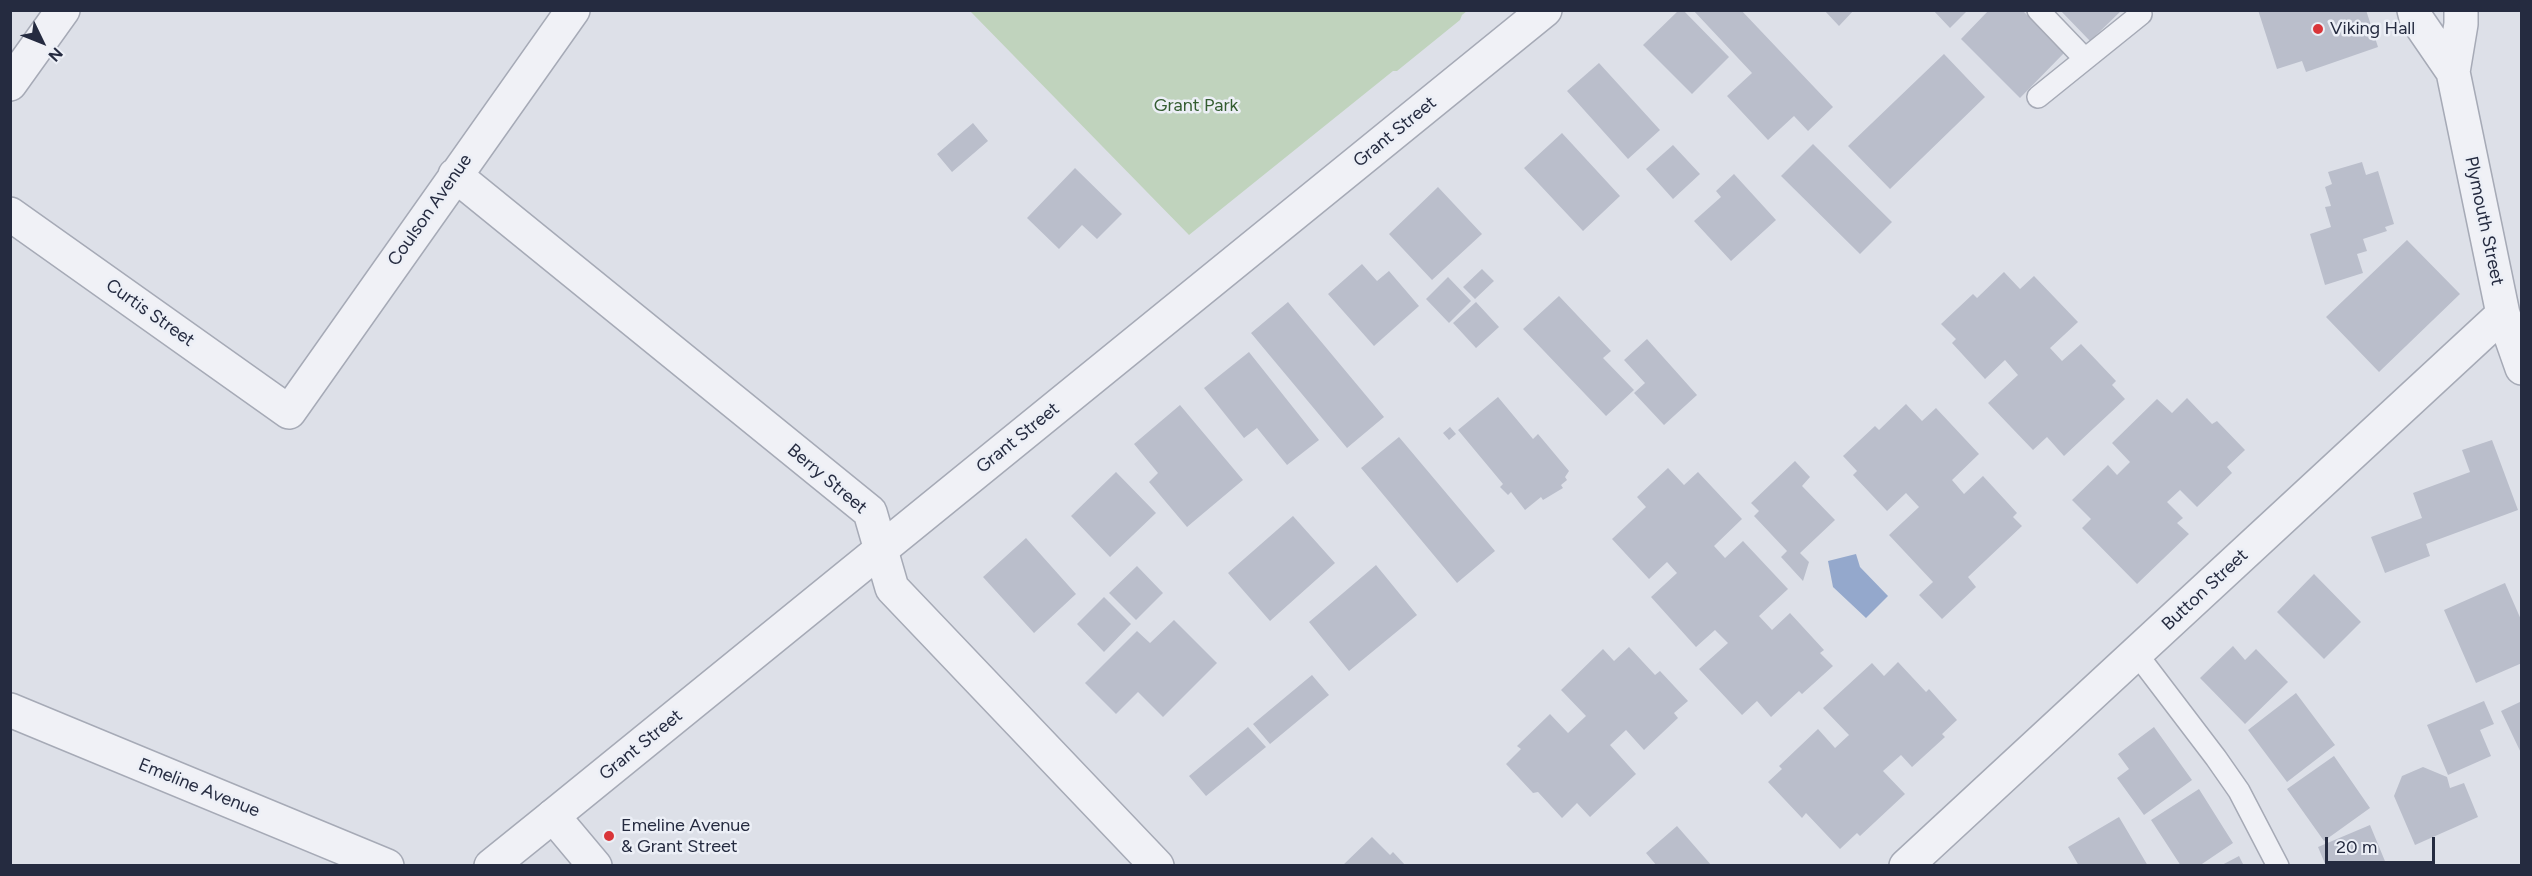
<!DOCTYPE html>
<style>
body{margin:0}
#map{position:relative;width:2532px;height:876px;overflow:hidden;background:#dde0e8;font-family:Figtree,sans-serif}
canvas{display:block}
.frame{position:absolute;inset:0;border:12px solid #252b40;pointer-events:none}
.north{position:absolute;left:12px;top:12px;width:60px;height:60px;-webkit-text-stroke:4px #eceff6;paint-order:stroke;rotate:133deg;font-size:16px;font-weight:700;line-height:24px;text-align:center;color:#252b40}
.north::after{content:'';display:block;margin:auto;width:21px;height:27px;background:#252b40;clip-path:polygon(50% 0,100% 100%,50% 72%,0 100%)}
.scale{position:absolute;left:2325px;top:837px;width:110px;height:27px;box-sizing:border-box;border:3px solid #252b40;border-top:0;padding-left:8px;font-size:18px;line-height:21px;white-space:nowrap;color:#252b40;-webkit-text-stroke:4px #eceff6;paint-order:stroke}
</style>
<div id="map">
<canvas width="2532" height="876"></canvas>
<div class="frame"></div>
<div class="north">N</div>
<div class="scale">20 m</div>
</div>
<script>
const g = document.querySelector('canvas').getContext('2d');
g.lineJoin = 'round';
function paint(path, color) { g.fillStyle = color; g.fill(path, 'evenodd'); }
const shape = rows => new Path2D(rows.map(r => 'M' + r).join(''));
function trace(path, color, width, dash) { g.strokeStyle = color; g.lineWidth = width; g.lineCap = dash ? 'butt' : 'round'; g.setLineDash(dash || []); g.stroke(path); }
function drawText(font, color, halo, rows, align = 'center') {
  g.font = font + ' Figtree,sans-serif'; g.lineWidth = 5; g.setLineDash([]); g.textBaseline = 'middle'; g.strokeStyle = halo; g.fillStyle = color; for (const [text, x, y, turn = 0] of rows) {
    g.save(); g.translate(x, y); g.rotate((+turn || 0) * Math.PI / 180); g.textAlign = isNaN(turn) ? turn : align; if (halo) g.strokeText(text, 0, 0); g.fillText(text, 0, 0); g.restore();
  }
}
const green = shape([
 [970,11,1467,11,1462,15,1460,20,1397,71,1393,71,1189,235]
]);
const water = shape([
 [1856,554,1860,567,1888,596,1866,618,1833,587,1828,561]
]);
const building = shape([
 [1679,10,1683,10,1729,57,1692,94,1643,45],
 [1693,10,1741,10,1833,107,1808,131,1794,116,1768,140,1727,96,1752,73],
 [1824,10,1854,10,1839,26],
 [1933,10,1968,10,1950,28],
 [1989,10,2022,10,2065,52,2020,98,1961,39],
 [2060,10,2122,10,2090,41],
 [2258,10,2366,10,2378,47,2306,72,2302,61,2277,69],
 [1944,54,1985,97,1890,189,1848,146],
 [1599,63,1660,130,1628,159,1567,91],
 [973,123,988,141,952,172,937,154],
 [1562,133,1620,196,1583,231,1524,168],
 [1813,144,1892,222,1860,254,1781,176],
 [1673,145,1700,174,1673,199,1646,169],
 [2362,162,2366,175,2378,171,2394,224,2385,227,2387,231,2363,239,2367,251,2357,254,2363,273,2325,285,2310,234,2331,227,2325,207,2331,206,2325,187,2332,184,2328,172],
 [1075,168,1122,214,1097,239,1082,225,1059,249,1027,218],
 [1734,174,1776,220,1731,261,1694,221,1721,197,1716,191],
 [1438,187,1482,234,1432,280,1389,234],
 [2407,240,2460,294,2379,372,2326,317],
 [1362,264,1377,281,1389,271,1419,306,1374,346,1328,294],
 [1482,269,1494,281,1475,299,1463,287],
 [2004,272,2020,289,2034,276,2078,322,2050,348,2062,361,2081,344,2116,381,2112,385,2125,399,2064,456,2047,437,2033,450,1988,403,2018,375,2005,360,1985,379,1952,343,1956,339,1941,324,1973,294,1977,298],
 [1448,277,1471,301,1449,323,1426,299],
 [1559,296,1611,351,1603,358,1634,390,1606,416,1523,329],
 [1288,302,1384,417,1347,448,1251,333],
 [1476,302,1499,327,1476,348,1453,323],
 [1647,339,1697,395,1664,425,1634,393,1645,383,1624,360],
 [1249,352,1319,440,1287,465,1257,428,1244,438,1204,388],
 [1498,397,1533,439,1538,434,1569,471,1565,477,1567,480,1561,485,1563,488,1543,500,1541,497,1525,510,1511,492,1508,495,1500,487,1503,484,1458,430],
 [2187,398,2212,424,2217,421,2245,450,2227,467,2232,473,2197,507,2180,490,2167,502,2183,518,2177,523,2189,534,2137,584,2082,528,2091,519,2072,500,2108,465,2117,475,2130,462,2112,443,2157,399,2172,413],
 [1906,404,1922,421,1936,408,1979,454,1952,480,1964,494,1983,476,2017,513,2013,517,2022,526,1968,577,1976,587,1942,619,1919,595,1933,582,1889,535,1919,507,1906,493,1887,511,1853,475,1857,471,1843,456,1875,426,1879,430],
 [1180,405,1243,480,1187,527,1149,482,1158,473,1134,444],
 [1450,427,1456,434,1449,440,1443,433],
 [1399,437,1495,551,1457,583,1361,468],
 [2492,440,2518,510,2426,544,2430,556,2385,573,2371,537,2422,518,2413,493,2470,472,2462,450],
 [1795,461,1810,477,1802,486,1835,520,1800,553,1809,562,1803,581,1781,557,1787,551,1754,516,1759,511,1751,503],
 [1668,468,1684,485,1698,472,1742,519,1714,546,1725,558,1743,541,1788,589,1759,616,1772,630,1790,613,1824,650,1820,653,1833,666,1802,694,1799,691,1771,717,1757,701,1742,715,1699,669,1728,643,1715,630,1696,647,1651,597,1677,573,1667,562,1649,579,1612,539,1646,507,1637,497],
 [1116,472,1156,513,1110,557,1071,516],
 [1293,516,1335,563,1270,621,1228,573],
 [1026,538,1076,594,1034,633,983,577],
 [1376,565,1417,615,1349,671,1309,622],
 [1137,566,1163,593,1136,620,1109,593],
 [2314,574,2361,622,2324,659,2277,612],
 [2505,583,2522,622,2522,663,2476,683,2444,610],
 [1104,597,1131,624,1104,652,1077,624],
 [1174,620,1217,663,1163,717,1138,692,1116,714,1085,683,1137,631,1150,643],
 [2233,646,2245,660,2256,649,2288,682,2245,724,2200,678],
 [1629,647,1655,675,1660,671,1688,701,1674,713,1678,718,1644,750,1626,730,1610,745,1636,774,1590,817,1577,803,1562,818,1538,792,1533,793,1506,764,1521,749,1517,746,1550,714,1568,733,1586,716,1561,690,1603,649,1614,661],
 [1898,662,1926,692,1929,689,1957,720,1942,734,1945,737,1912,767,1901,755,1883,771,1905,794,1860,836,1857,833,1840,849,1806,813,1802,818,1768,782,1782,769,1779,766,1818,729,1835,748,1849,735,1823,708,1872,663,1884,676],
 [1312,675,1329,695,1270,744,1253,724],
 [2296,693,2335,745,2287,782,2248,730],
 [2484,701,2494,724,2480,730,2491,756,2448,775,2427,725],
 [2522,701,2522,755,2501,711],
 [1248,727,1266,747,1206,796,1189,776],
 [2154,727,2192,780,2144,815,2117,778,2129,769,2118,754],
 [2334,756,2370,808,2324,841,2287,789],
 [2423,767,2447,777,2450,788,2464,783,2478,817,2415,845,2394,796,2402,776],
 [2199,789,2233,843,2199,866,2181,866,2151,820],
 [2119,817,2148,866,2079,866,2068,847],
 [2370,825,2387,866,2326,866,2318,847],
 [1677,826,1712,866,1657,866,1646,853],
 [1372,837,1390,855,1393,852,1406,866,1342,866],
 [2239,856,2244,866,2220,866]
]);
const service = shape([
 [2038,10,2085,59],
 [2038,97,2141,14],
 [2136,653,2216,758,2239,791,2278,866]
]);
const minor = shape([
 [2414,10,2416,18,2453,72],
 [2461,10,2461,24,2453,72,2503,314,2522,368],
 [10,84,63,10],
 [455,175,870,512,892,588,1157,866],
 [10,214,289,412,573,10],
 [10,710,387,866],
 [491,866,553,816],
 [1906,866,2503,314]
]);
const tertiary = shape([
 [595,866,553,816,1545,10]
]);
const markers = [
 [2318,29,6,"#d93539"],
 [609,836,6,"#d93539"]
];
const poiNames = [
 ["Viking Hall",2330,29],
 ["Emeline Avenue",621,826],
 ["& Grant Street",621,847]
];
const parkNames = [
 ["Grant Park",1196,106]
];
const streetNames = [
 ["Grant Street",1395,132,-39],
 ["Coulson Avenue",430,210,-55],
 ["Plymouth Street",2484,221,78],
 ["Curtis Street",150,313,35],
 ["Grant Street",1018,438,-39],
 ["Berry Street",827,479,40],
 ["Button Street",2205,590,-43],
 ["Grant Street",641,745,-39],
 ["Emeline Avenue",199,788,22]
];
paint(green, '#c0d3bd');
paint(water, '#94a8cc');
paint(building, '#babecb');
trace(service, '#a6aab6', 24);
trace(minor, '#a6aab6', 36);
trace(tertiary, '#a6aab6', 36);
trace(service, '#f0f1f6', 21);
trace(minor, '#f0f1f6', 33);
trace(tertiary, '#f0f1f6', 33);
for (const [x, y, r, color] of markers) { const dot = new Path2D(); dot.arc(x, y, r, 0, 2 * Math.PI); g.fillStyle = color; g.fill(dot); trace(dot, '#eceff6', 2); }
drawText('18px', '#252b40', '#eceff6', poiNames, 'left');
drawText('18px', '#345d31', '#eceff6', parkNames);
drawText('18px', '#252b40', '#eceff6', streetNames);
</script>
